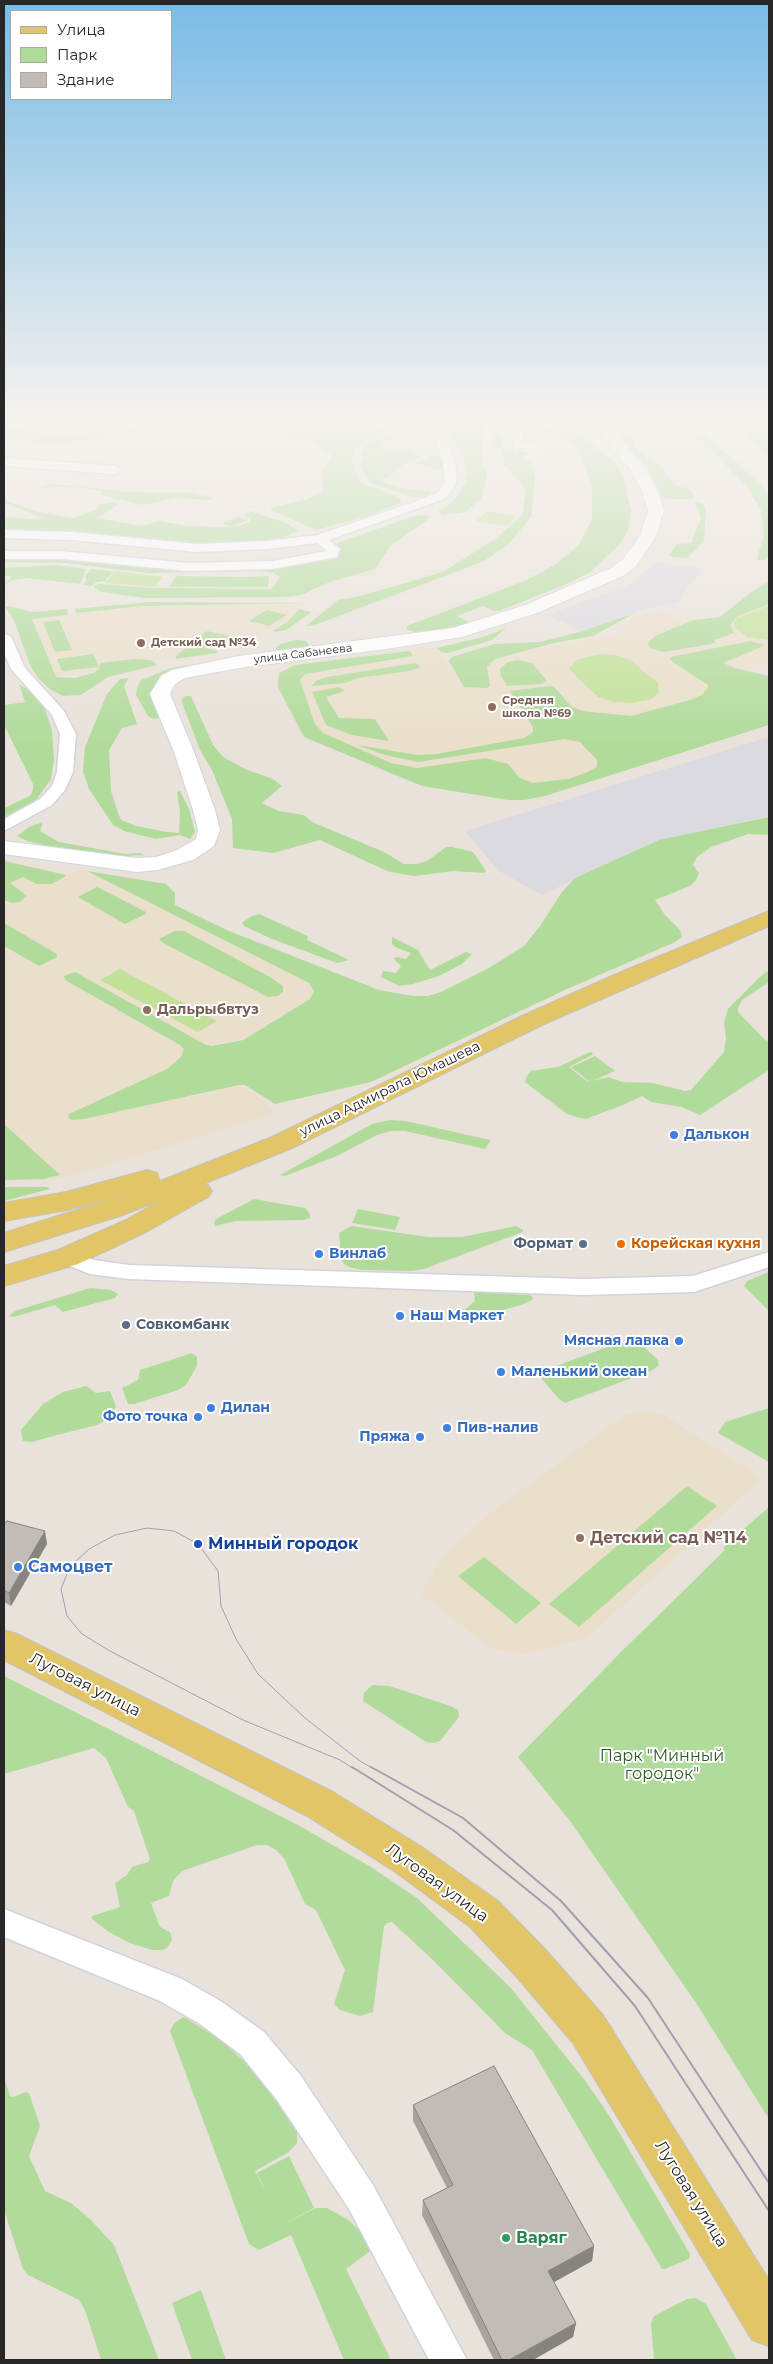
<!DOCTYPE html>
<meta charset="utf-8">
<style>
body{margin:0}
#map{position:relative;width:773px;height:2364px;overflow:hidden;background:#e9e2da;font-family:Montserrat,sans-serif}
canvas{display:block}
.frame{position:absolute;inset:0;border:5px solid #272727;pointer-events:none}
.legend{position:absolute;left:10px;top:10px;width:162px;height:90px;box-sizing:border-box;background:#fff;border:1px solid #a9a9a9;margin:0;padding:6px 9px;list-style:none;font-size:15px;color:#272727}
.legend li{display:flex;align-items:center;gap:10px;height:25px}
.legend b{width:25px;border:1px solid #a9a9a9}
</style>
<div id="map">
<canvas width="773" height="2364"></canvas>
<div class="frame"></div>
<ul class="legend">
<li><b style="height:6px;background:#e2c566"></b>Улица</li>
<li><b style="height:14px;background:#b1db9b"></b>Парк</li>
<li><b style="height:14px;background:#c1bcb7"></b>Здание</li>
</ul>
</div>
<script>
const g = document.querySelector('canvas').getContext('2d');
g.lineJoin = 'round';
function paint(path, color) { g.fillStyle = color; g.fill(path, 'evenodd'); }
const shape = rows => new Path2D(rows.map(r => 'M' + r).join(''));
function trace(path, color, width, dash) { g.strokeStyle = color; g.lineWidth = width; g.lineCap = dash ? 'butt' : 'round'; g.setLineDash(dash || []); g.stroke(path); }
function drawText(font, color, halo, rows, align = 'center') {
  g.font = font + ' Montserrat,sans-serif'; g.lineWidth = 4; g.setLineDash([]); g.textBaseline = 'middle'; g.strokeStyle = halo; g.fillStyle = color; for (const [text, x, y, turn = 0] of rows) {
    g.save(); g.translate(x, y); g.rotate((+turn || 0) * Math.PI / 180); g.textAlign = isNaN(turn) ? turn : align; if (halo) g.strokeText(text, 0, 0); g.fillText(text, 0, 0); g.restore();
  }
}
const industrial = shape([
 [657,562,706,569,688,586,680,601,672,604,644,609,581,631,547,615,627,586],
 [769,737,769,816,651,843,542,895,499,871,465,831]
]);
const education = shape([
 [717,414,769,414,769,447,747,425],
 [769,589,769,661,714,683,694,743,542,787,425,786,389,773,304,736,296,726,278,687,278,673,294,664,433,647,450,664,619,634,632,617,658,610,677,618,728,619],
 [301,605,286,622,253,638,226,647,229,650,55,677,32,619,142,606],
 [4,860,69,875,83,869,323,991,241,1039,213,1044,172,1071,186,1098,241,1086,266,1102,272,1111,271,1115,68,1177,45,1180,4,1181],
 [638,1412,653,1412,664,1415,762,1478,587,1638,526,1654,492,1649,421,1594,441,1560,486,1516,623,1416]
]);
const green = shape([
 [101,414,115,414,105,419,122,423,121,427,156,428,61,444,22,441,4,437,4,427,16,430,54,417,57,419,41,427,41,432,59,437,79,436,104,426,98,424,72,426,68,425,69,419,75,418,85,420],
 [279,414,341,414,385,428,385,432,365,440,357,448,352,459,354,470,361,483,400,498,401,503,364,517,316,530,270,510,274,507,308,499,323,491,322,473,332,456,313,440,281,436,278,433],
 [424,414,465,414,483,424,482,448,483,467,487,474,481,499,465,512,443,515,438,511,450,504,457,496,465,483,467,471,463,455,452,436,442,426],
 [600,414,616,414,617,421,636,441,633,445,650,461,659,465,675,485,691,490,694,496,693,499,668,499,662,497,647,467],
 [670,414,681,414,689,425,707,437,763,486,769,496,769,555,765,560,758,560,757,558,764,535,761,510,746,486,714,453,674,421],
 [544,417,559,418,615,462,623,477,631,511,628,531,620,544,590,572,569,583,499,611,494,611,483,606,457,616,469,622,463,625,435,631,418,633,408,630,406,628,407,626,527,580,556,564,579,545,592,519,592,488,580,450,566,438,541,432,541,427,553,426],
 [751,426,769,432,769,446,767,447,769,457,748,438,750,436,740,433,746,427],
 [496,432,501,437,503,447,516,452,519,466,517,450,528,452,528,454,524,455,524,460,531,462,535,478,531,517,509,544,484,561,453,573,312,626,306,626,338,600,357,597,443,572,496,538,517,520,523,513,526,489,504,465,502,449,492,445,492,436],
 [390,434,394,437,378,445,398,451,408,449,422,457,404,464,389,477,380,481,402,489,428,491,434,493,415,498,374,484,366,478,360,464,364,447,368,443],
 [434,455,444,458,446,467,438,470,415,463],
 [49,484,132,492,193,493,213,498,210,500,175,498,143,505,101,495,101,491,76,487,37,488],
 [4,498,9,502,34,511,73,518,95,510,101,504,114,502,118,504,116,506,97,518,142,526,159,521,187,526,231,527,222,523,238,517,247,520,232,527,234,527,250,522,250,519,243,515,251,511,289,524,298,531,276,541,212,544,89,533,4,529,4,517,34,519,41,517,4,503],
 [697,501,702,503,706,508,704,542,687,558,672,557,669,555,677,544,691,543,701,519,695,502],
 [426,515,430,518,390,546,375,569,330,582,301,595,288,597,144,598,102,592,93,587,99,584,154,588,272,589,280,577,273,573,259,571,148,573,66,563,4,562,4,556,49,556,190,568,336,556,340,551,335,545,337,543,414,516],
 [55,565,86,569,80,584,27,578,12,580,4,585,12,577,4,575,4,568],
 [91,569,111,571,114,572,105,581,97,582,91,586,83,585,87,580,85,575],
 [176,576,241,577,269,576,268,587,170,587],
 [769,582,769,604,738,616,730,625,734,633,714,640,716,643,664,652,652,649,647,644,655,636,693,620,720,617,754,590],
 [150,602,306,603,311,603,143,606,77,613,74,609],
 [8,606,33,612,67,609,68,614,65,615,32,619,56,677,75,678,93,673,98,670,101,663,134,659,151,660,157,665,108,677,81,695,63,696,51,690,38,678,30,665,14,620,5,607],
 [299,609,312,612,286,630,276,632,272,631,287,622],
 [267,610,287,615,269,626,249,621],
 [635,613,593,636,554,643,495,659,487,667,490,686,487,688,464,687,449,661,452,657,494,644,540,642,579,632],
 [59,620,72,650,55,652,43,622],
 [506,628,492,640,479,644,448,653,441,652,436,648,483,637],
 [207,631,231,636,209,648,205,648,217,651,217,653,175,659,177,655,185,649,200,648,191,646],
 [296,640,306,641,311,648,282,652,275,649,280,644],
 [750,641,766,645,723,663,735,668,769,676,769,725,545,796,524,800,508,800,422,786,304,737,278,687,279,673,295,665,410,651,413,656,305,674,300,680,315,724,323,733,391,763,417,768,486,758,508,764,520,778,533,783,568,779,585,773,597,767,597,760,580,742,565,739,418,762,385,755,357,745,417,755,436,754,524,738,533,732,533,727,510,691,550,686,554,687,572,707,582,711,631,716,690,700,702,695,707,689,708,685,674,663,670,659,671,657],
 [93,654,99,667,62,671,57,659],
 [223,660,160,678,152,691,160,718,154,719,148,716,136,695,137,688,141,680,171,668],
 [517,660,532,663,547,681,541,684,507,686,501,676,500,669,508,662],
 [416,663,421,667,410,671,358,678,345,683,312,686,316,681,327,677],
 [129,678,124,686,137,724,122,728,109,750,111,791,118,813,121,820,136,826,167,832,179,833,180,812,177,792,180,791,189,809,195,832,190,839,180,835,156,839,124,831,113,825,89,789,83,771,85,747,107,694,120,679],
 [19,684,29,690,43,704,52,730,54,760,51,779,36,800,4,817,4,808,30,796,33,790,33,784,4,725,4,705,25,702],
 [339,687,345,691,326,697,339,718,375,719,389,741,352,735,326,725,312,692],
 [185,696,191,696,213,745,223,757,245,769,273,779,282,786,262,803,279,811,304,815,312,822,384,852,404,864,416,864,427,861,446,847,452,847,473,852,486,871,484,873,453,871,415,876,402,874,387,871,320,840,273,853,233,848,232,819,212,770,200,750,181,700],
 [769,817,769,835,748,834,711,847,697,857,693,865,699,873,696,880,690,886,655,900,665,915,680,930,682,937,675,942,567,989,371,1082,275,1104,245,1085,239,1085,84,1119,72,1120,68,1117,69,1114,167,1069,181,1057,184,1049,180,1045,65,980,64,976,75,972,206,1045,212,1046,243,1040,310,999,314,991,309,983,87,871,166,884,175,893,175,905,229,931,379,990,413,996,428,996,441,992,489,968,524,946,540,926,562,892,574,879,584,874,659,840],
 [43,822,40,831,59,842,125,854,140,853,144,855,124,856,44,845,27,841,17,836,29,827],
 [4,861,66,875,66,876,51,884,37,884,23,877,10,883,27,896,20,902,12,903,4,900],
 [97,887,146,912,146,914,125,924,78,897],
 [259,914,308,936,307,940,349,960,337,963,272,939,244,926,242,923,250,917],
 [4,923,57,954,57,957,39,966,4,946],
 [175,931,184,931,270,977,283,986,283,992,278,996,268,997,163,943,159,939],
 [392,937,418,950,430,970,466,952,472,954,462,964,439,976,413,984,399,986,381,977,383,971,396,973,401,966,394,959,396,957,406,959,411,953,397,948,392,944],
 [769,971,769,982,742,1000,738,1008,738,1012,765,1040,769,1041,769,1070,700,1115,682,1107,651,1102,642,1096,623,1105,586,1119,580,1118,567,1114,525,1082,527,1076,531,1071,558,1067,590,1052,593,1053,592,1055,569,1067,588,1082,609,1077,622,1082,653,1083,685,1091,691,1090,724,1052,726,1038,724,1022,728,1009,763,974],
 [595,1056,615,1071,590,1082,571,1067],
 [390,1120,406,1121,490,1140,490,1142,485,1149,405,1131,391,1131,377,1135,337,1156,285,1176,280,1175,372,1124],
 [4,1124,60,1175,44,1179,4,1180],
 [4,1187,47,1187,50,1189,4,1201],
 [254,1199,305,1208,310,1214,310,1218,304,1220,235,1221,216,1226,214,1223,216,1219],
 [358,1209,400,1217,395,1230,352,1223],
 [351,1226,428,1237,462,1237,516,1226,523,1230,523,1232,424,1269,412,1271,363,1270,352,1268,345,1265,341,1259,339,1233],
 [769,1272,769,1311,744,1286,747,1281],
 [90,1288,111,1290,118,1294,115,1298,63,1312,55,1305,13,1317,9,1316,15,1311],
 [474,1292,530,1295,534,1299,521,1305,471,1319,463,1311,475,1301],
 [632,1341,643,1346,657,1359,659,1365,653,1370,565,1403,559,1399,541,1378,542,1374,559,1365,610,1346],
 [192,1353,197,1357,197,1366,186,1385,178,1390,134,1404,128,1404,122,1388,138,1380,140,1370],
 [86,1386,96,1393,110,1391,116,1407,106,1420,97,1425,53,1436,32,1442,23,1441,21,1430,43,1404,63,1392],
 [769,1408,769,1462,718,1433,725,1422],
 [687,1486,717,1506,579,1627,549,1604],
 [769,1507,769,2119,696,2003,570,1821,518,1757,621,1652,725,1550,723,1548,731,1540],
 [484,1557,541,1603,516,1624,458,1576],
 [4,1676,298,1825,371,1867,417,1898,510,1987,587,2083,610,2117,690,2254,689,2259,665,2269,662,2269,532,2050,505,2033,434,1961,392,1922,387,1923,384,1926,373,2012,360,2016,340,2010,334,2004,345,1970,341,1962,316,1910,305,1904,285,1860,276,1850,267,1845,257,1845,182,1871,173,1881,169,1896,151,1903,160,1927,170,1932,172,1940,167,1948,162,1950,152,1950,130,1943,109,1932,92,1919,92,1916,120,1907,115,1883,127,1875,132,1867,148,1862,150,1859,134,1811,128,1807,106,1758,94,1748,4,1774],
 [372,1685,389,1686,451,1706,458,1710,459,1717,440,1741,434,1743,426,1742,363,1701,364,1693],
 [184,2017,223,2041,258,2075,297,2131,297,2143,289,2152,255,2171,266,2192,257,2173,289,2156,314,2208,282,2225,316,2208,327,2208,347,2219,370,2239,373,2249,346,2269,391,2360,344,2360,291,2235,259,2250,249,2244,170,2031,174,2023],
 [4,2077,10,2096,13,2097,26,2092,29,2093,40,2126,29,2156,45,2191,71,2203,90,2219,114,2245,159,2360,101,2360,85,2310,79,2300,28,2275,23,2269,4,2210],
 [201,2290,226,2360,192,2360,172,2303],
 [696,2298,706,2304,737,2360,654,2360,651,2323,654,2316,687,2299]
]);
const pitch = shape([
 [487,511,517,516,507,526,476,521],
 [116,571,163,577,154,587,105,583],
 [769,606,769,640,748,637,735,628,734,623,737,618],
 [600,654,615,655,630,660,658,683,659,692,651,699,632,703,614,702,598,697,569,669,576,660],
 [120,969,217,1021,198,1032,100,980]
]);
const minor = shape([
 [403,414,416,414,427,420,447,441,455,462,457,480,454,488,444,499,329,540,340,549,337,557,272,569,189,571,61,559,4,559,4,551,61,551,189,563,272,561,327,551,317,543,268,549,197,552,72,540,4,538,4,530,72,532,197,544,268,541,317,535,414,502,436,493,442,487,445,480,443,462,438,444,419,424,403,414],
 [512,414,523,414,521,429,524,443,539,446,541,448,539,450,515,447,509,429,512,414],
 [4,458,116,466,122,470,116,474,4,466,4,458],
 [4,633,11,637,25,668,64,711,76,734,73,772,65,790,52,805,4,831,4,819,40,799,52,786,57,772,60,734,52,715,11,669,4,653,4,633],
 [68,1250,94,1260,129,1265,583,1279,693,1276,769,1252,769,1267,694,1292,583,1295,129,1279,90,1274,60,1262,57,1257,60,1252,68,1250],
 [4,1909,182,1979,222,2002,264,2032,301,2076,373,2185,467,2360,429,2360,349,2209,277,2100,240,2054,200,2024,160,2001,4,1937,4,1909]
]);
const tertiary = shape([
 [583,414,597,414,641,464,657,489,664,510,656,537,635,567,623,576,537,613,462,637,386,649,239,668,185,678,175,684,170,694,194,752,215,810,220,830,214,846,193,860,158,870,137,872,4,854,4,841,137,858,156,857,177,850,196,839,198,830,193,810,174,752,150,694,161,676,172,670,239,656,453,628,525,605,611,568,623,559,640,536,648,510,641,489,630,469,583,414]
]);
const primary = shape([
 [769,911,769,926,542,1025,290,1149,203,1184,208,1185,212,1191,208,1197,146,1232,78,1264,4,1286,4,1266,58,1250,126,1220,161,1200,120,1216,4,1252,4,1233,126,1194,67,1210,4,1221,4,1203,66,1192,147,1170,157,1173,160,1181,272,1137,524,1015,621,972,769,911],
 [4,1630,17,1634,333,1792,422,1847,498,1901,544,1948,603,2015,769,2280,769,2346,752,2340,573,2043,516,1976,470,1927,394,1871,307,1816,4,1660,4,1630]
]);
const tramFar1 = shape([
 [354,1769,340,1760,243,1720,110,1651,82,1634,67,1616,61,1589,70,1567,89,1549,115,1535,147,1528,174,1531,198,1544,218,1571,221,1606,236,1639,258,1674,305,1718,360,1761,374,1769]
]);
const tram = shape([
 [352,1767,453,1830,552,1910,635,2006,769,2211],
 [371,1767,463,1818,561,1901,648,1998,769,2183]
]);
const wall = shape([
 [4,1524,47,1544,11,1606,4,1602],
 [413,2105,594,2246,592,2261,554,2282,576,2323,573,2337,533,2360,494,2360,422,2215,423,2200,447,2188,413,2121]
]);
const shadedWall = shape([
 [45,1531,47,1544,11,1606,9,1593],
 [594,2246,592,2261,547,2286,548,2271],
 [576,2323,573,2337,533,2360,509,2360]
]);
const building = shape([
 [7,1521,45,1531,9,1593,4,1590,4,1524,7,1521],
 [494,2066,594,2246,548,2271,576,2323,509,2360,502,2360,423,2200,453,2185,413,2105,494,2066]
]);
const markers = [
 [141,643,5,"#8d6e63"],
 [492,707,5,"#8d6e63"],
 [147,1010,5,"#8d6e63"],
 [674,1135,5,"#3f7fe0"],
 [583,1244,5,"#5c6f8a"],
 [621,1244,5,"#e8710a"],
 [319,1254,5,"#3f7fe0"],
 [400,1316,5,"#3f7fe0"],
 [126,1325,5,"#5c6f8a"],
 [679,1341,5,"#3f7fe0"],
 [501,1372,5,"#3f7fe0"],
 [211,1408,5,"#3f7fe0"],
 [198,1417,5,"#3f7fe0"],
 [447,1428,5,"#3f7fe0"],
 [420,1437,5,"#3f7fe0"],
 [580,1538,5,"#8d6e63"],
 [198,1544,5,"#1a4fb4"],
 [18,1567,5,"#3f7fe0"],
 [506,2238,5,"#2e9e5b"]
];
const farEducationnames = [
 ["Детский сад №34",151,643],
 ["Средняя",502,701],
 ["школа №69",502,714]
];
const farStreetnames = [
 ["улица Сабанеева",303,654,-7]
];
const educationNames = [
 ["Дальрыбвтуз",157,1010]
];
const streetNames = [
 ["улица Адмирала Юмашева",390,1089,-26]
];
const shopNames = [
 ["Далькон",684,1135],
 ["Винлаб",329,1254],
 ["Наш Маркет",410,1316],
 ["Мясная лавка",669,1341,"right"],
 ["Маленький океан",511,1372],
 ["Дилан",221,1408],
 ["Фото точка",188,1417,"right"],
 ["Пив-налив",457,1428],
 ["Пряжа",410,1437,"right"]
];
const serviceNames = [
 ["Формат",573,1244],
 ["Совкомбанк",136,1325,"left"]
];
const foodNames = [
 ["Корейская кухня",631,1244]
];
const nearEducationnames = [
 ["Детский сад №114",590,1538]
];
const nearTransitnames = [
 ["Минный городок",208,1544]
];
const nearShopnames = [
 ["Самоцвет",28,1567]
];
const nearStreetnames = [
 ["Луговая улица",85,1685,27],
 ["Луговая улица",437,1883,36],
 ["Луговая улица",691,2194,58]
];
const nearParknames = [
 ["Парк \"Минный",662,1756],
 ["городок\"",662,1774]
];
const nearLeisurenames = [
 ["Варяг",516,2238]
];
paint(industrial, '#dcdae1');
paint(education, '#e9dfcb');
paint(green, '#b1db9b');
paint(pitch, '#c2e198');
trace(minor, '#d0d3df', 3);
trace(tertiary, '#d0d3df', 2);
trace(primary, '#c3c3c3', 2);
paint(minor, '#fff');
paint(tertiary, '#fff');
paint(primary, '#e2c566');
trace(tramFar1, '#9ea0b0', 1);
trace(tram, '#9ea0b0', 2);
paint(wall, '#a6a29d');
paint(shadedWall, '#878480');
paint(building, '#c1bcb7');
trace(building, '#878480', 1);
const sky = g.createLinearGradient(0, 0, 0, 745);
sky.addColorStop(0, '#7abbe6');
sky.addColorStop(0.56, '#f5f2ee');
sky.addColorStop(1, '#f5f2ee00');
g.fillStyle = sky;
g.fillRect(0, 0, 773, 745);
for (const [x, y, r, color] of markers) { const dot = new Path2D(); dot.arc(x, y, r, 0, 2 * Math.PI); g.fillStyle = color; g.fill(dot); trace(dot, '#fff', 2); }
drawText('bold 11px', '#785e54', '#fff', farEducationnames, 'left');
drawText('11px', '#272727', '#fff', farStreetnames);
drawText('bold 14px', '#785e54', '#fff', educationNames, 'left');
drawText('14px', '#272727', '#fff', streetNames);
drawText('bold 14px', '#366cbe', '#fff', shopNames, 'left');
drawText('bold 14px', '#4e5e75', '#fff', serviceNames, 'right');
drawText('bold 14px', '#c56008', '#fff', foodNames, 'left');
drawText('bold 16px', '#785e54', '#fff', nearEducationnames, 'left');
drawText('bold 16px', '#164399', '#fff', nearTransitnames, 'left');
drawText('bold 16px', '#366cbe', '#fff', nearShopnames, 'left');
drawText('16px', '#272727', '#fff', nearStreetnames);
drawText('16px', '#2c5c20', '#fff', nearParknames);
drawText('bold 16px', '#27864d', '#fff', nearLeisurenames, 'left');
</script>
